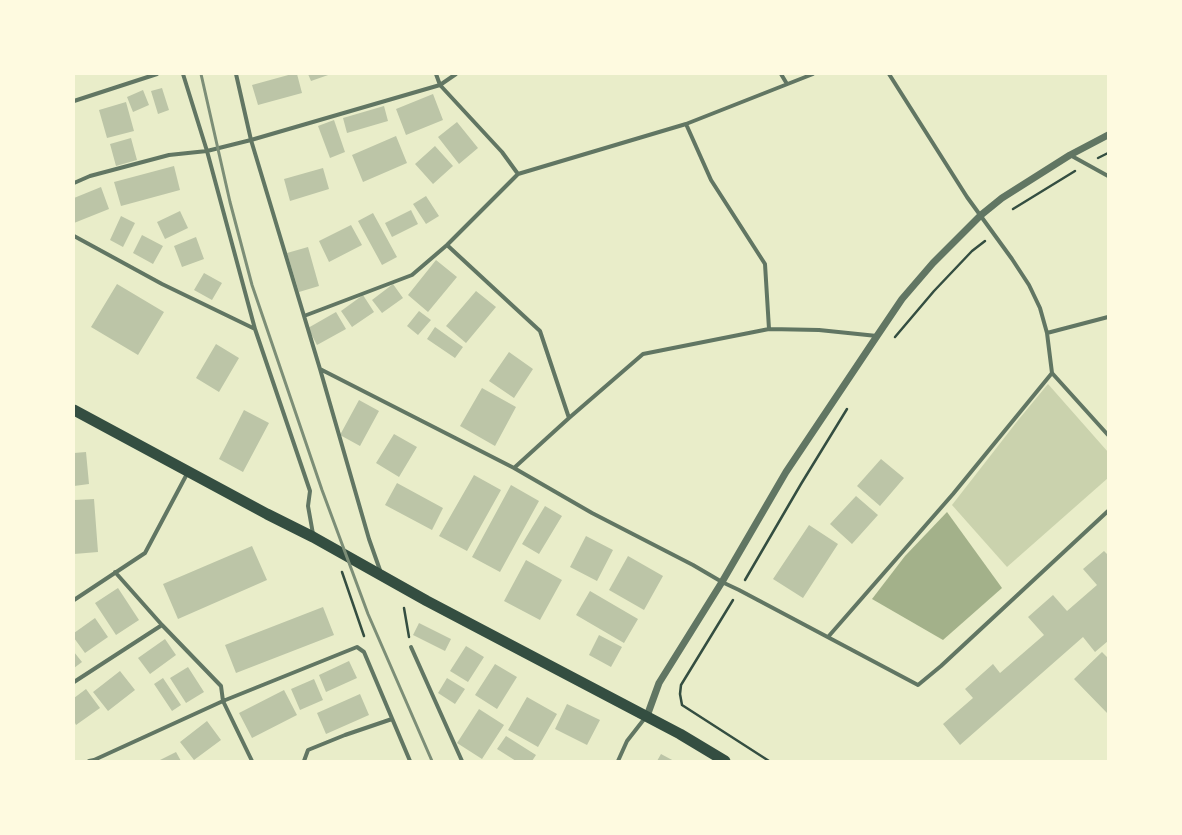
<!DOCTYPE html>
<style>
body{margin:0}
#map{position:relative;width:1182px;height:835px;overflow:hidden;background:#e9edc9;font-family:"Nunito Sans",sans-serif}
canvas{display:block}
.frame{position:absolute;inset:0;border:75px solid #fefae0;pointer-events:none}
</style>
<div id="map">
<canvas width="1182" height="835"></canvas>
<div class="frame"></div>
</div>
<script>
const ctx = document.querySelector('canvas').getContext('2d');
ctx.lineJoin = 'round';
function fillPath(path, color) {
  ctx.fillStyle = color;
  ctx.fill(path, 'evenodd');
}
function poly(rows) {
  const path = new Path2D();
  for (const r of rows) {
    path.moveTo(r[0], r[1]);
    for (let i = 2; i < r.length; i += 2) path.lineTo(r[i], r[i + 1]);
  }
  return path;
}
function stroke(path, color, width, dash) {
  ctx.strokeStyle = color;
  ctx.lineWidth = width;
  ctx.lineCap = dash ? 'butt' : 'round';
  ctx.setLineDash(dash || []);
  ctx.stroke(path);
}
const green = poly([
 [1048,384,1108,452,1108,478,1007,567,952,505,1019,419]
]);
const water = poly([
 [947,512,1002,588,943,640,872,599,905,556]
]);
const building = poly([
 [292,74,297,74,302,93,258,105,252,85],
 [308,74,331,74,311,81],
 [162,88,169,110,158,114,151,91],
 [143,90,149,105,133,112,127,97],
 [433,94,443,120,406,135,396,109],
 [126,102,134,131,107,138,99,110],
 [384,106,388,121,347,133,343,118],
 [334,120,345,152,330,158,318,126],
 [457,122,478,148,459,164,438,137],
 [396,136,407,163,363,182,352,155],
 [131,138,137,160,116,166,110,144],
 [435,146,453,166,433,184,415,164],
 [174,166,180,190,121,206,114,182],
 [323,168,329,189,290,201,284,179],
 [101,187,109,209,74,223,74,198],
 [426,196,439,216,426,224,413,204],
 [411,210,418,224,392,237,385,223],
 [180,211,188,228,165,239,157,222],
 [373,213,397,257,382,265,358,221],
 [121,216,135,223,123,247,110,240],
 [351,225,362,245,329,262,319,241],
 [142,235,163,246,153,264,133,253],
 [196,237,204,259,182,267,174,246],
 [308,247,319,286,299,292,287,253],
 [436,260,457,277,428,312,408,295],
 [204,273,222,283,212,300,194,290],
 [117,284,164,312,138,355,91,327],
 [393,284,403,298,382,313,372,300],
 [476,291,496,307,466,343,446,326],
 [363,295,374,312,352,327,341,311],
 [419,311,431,320,418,335,407,326],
 [336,312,346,329,317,345,308,328],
 [435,327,463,347,455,358,427,339],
 [216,344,239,358,219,392,196,378],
 [509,352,533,369,514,398,489,381],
 [482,388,516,407,495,446,460,426],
 [359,400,379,411,360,446,340,435],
 [244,410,269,423,243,472,219,459],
 [394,434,417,447,399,477,376,463],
 [86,452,89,484,74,486,74,453],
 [881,459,904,478,880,506,857,486],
 [474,475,501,490,467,551,439,536],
 [397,483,443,508,432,530,385,505],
 [511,485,539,501,500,572,472,557],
 [856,496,878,515,852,544,830,524],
 [94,499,98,552,74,554,74,500],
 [545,506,562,516,539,554,522,544],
 [809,525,838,544,803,598,773,579],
 [586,536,613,550,597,581,570,567],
 [252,546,267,580,178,619,163,584],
 [1104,551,1108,555,1108,641,1095,652,1083,637,960,745,943,724,973,698,965,689,993,664,1000,673,1044,635,1028,617,1053,595,1067,611,1097,585,1083,569],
 [628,556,663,576,644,610,609,590],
 [526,560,562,580,540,620,504,601],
 [118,588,139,620,116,635,95,603],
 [590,591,638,619,624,643,576,615],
 [323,607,334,635,236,673,225,645],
 [95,618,108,637,85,653,74,638,74,633],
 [419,623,451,639,445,651,413,635],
 [599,635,622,647,611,667,589,655],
 [165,639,176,655,150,674,138,658],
 [466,646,484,657,468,682,450,671],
 [74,652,82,662,74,668],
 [1102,652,1108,658,1108,714,1074,679],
 [349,661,357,678,326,692,319,675],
 [495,664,517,677,497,709,475,695],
 [188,667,204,692,186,703,170,678],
 [120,671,135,690,108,711,93,692],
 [163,678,181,705,172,711,154,684],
 [447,678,465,689,455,704,438,693],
 [314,679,323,700,300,710,291,689],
 [86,689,100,708,76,725,74,721,74,698],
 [284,690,297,715,252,738,239,713],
 [360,694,369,715,326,734,317,713],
 [527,697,557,714,538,747,508,730],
 [567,704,600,720,587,745,555,729],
 [479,709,504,725,482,759,457,743],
 [207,721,221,740,194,760,180,742],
 [506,736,536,755,532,761,516,761,497,749],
 [176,752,181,761,158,761],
 [661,754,674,761,657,761]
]);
const path = poly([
 [1098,158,1108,153],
 [1013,209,1075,171],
 [895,337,934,291,972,251,985,241],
 [342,572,364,636],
 [745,580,801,484,847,409],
 [733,600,681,685,680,694,682,705,769,761],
 [404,608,409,637]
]);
const minor = poly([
 [183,74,207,151,255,329,310,491,308,506,313,534],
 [236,74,251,140,320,369,369,539,381,573],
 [436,74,440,85,502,152,518,174],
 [781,74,787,84],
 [889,74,967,197,1012,259,1029,285,1040,308,1047,333,1052,373,1108,435],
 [74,101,157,74],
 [686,124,711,180,765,264,769,329],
 [1070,155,1108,176],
 [74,183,90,176,169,155,207,151,251,140,440,85,456,74],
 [74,236,162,284,255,329],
 [447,245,540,331,569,418],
 [304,316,412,275,447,245,518,174,686,124,813,74],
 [1047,333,1108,317],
 [320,369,514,468,592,513,693,565,722,582,739,590,918,685,941,666,1108,511],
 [514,468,569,418,643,354,769,329,819,330,877,336],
 [115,572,162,625,221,686,223,701,252,761],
 [74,600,145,553,188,472],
 [828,637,953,494,1052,373],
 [411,647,462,761],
 [74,682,162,625],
 [89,761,94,760,223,701,357,647,364,652,410,761],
 [304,761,308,750,345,735,392,719],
 [618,761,627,741,645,718]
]);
const tertiary = poly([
 [647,716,659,683,722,582,786,472,877,336,902,299,933,263,981,215,1002,198,1070,155,1108,135]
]);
const trunk = poly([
 [74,410,267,514,313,537,427,601,680,734,725,761]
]);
const rail = poly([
 [201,74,230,202,252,285,322,490,368,614,432,761]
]);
fillPath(green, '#cad2ad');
fillPath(water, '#a3b18a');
fillPath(building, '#bcc5a7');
stroke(path, '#344e41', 2.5);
stroke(minor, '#617663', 4);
stroke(tertiary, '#617663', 7);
stroke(trunk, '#344e41', 11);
stroke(rail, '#7c8e77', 3);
</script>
